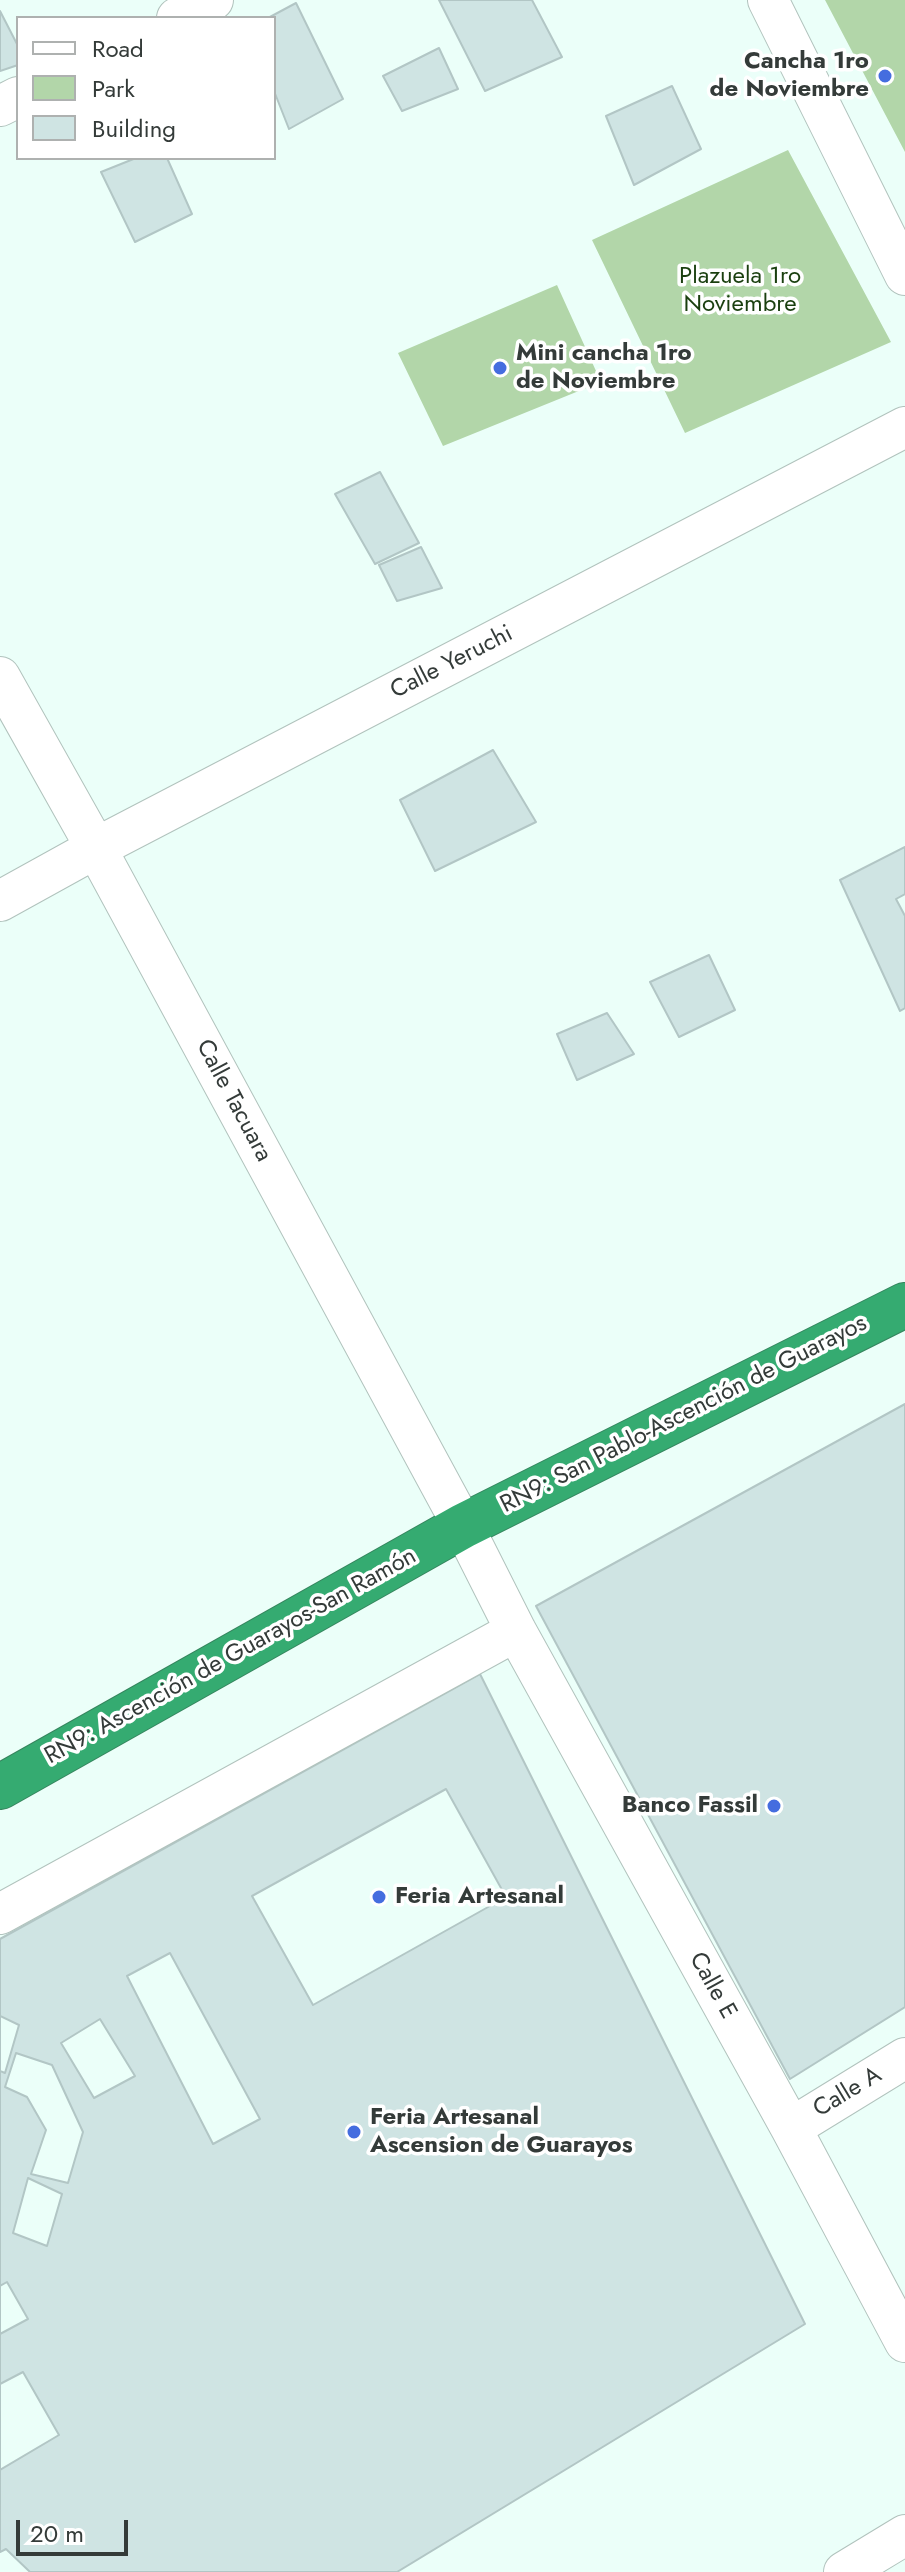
<!DOCTYPE html>
<meta charset="utf-8">
<style>
body{margin:0}
#map{position:relative;width:905px;height:2572px;overflow:hidden;background:#ebfff9;font-family:Jost,sans-serif}
canvas{display:block}
.legend{position:absolute;left:16px;top:16px;width:260px;height:144px;box-sizing:border-box;background:#fff;border:2px solid #aeb1b0;margin:0;padding:10px 14px;list-style:none;font-size:24px;color:#343b39}
.legend li{display:flex;align-items:center;gap:16px;height:40px}
.legend b{width:40px;border:2px solid #aeb1b0}
.scale{position:absolute;left:16px;top:2520px;width:112px;height:36px;box-sizing:border-box;border:4px solid #343b39;border-top:0;padding-left:10px;font-size:24px;line-height:28px;white-space:nowrap;color:#343b39;-webkit-text-stroke:6px #fff;paint-order:stroke}
</style>
<div id="map">
<canvas width="905" height="2572"></canvas>
<ul class="legend">
<li><b style="height:10px;background:#fff"></b>Road</li>
<li><b style="height:22px;background:#b2d6a9"></b>Park</li>
<li><b style="height:22px;background:#cfe4e3"></b>Building</li>
</ul>
<div class="scale">20 m</div>
</div>
<script>
const ctx = document.querySelector('canvas').getContext('2d');
ctx.lineJoin = 'round';
function fillPath(path, color) {
  ctx.fillStyle = color;
  ctx.fill(path, 'evenodd');
}
function poly(rows) {
  const path = new Path2D();
  for (const r of rows) {
    path.moveTo(r[0], r[1]);
    for (let i = 2; i < r.length; i += 2) path.lineTo(r[i], r[i + 1]);
  }
  return path;
}
function stroke(path, color, width, dash) {
  ctx.strokeStyle = color;
  ctx.lineWidth = width;
  ctx.lineCap = dash ? 'butt' : 'round';
  ctx.setLineDash(dash || []);
  ctx.stroke(path);
}
function label(font, color, halo, rows, align = 'center') {
  ctx.font = font + ' Jost,sans-serif';
  ctx.lineWidth = 7;
  ctx.setLineDash([]);
  ctx.textBaseline = 'middle';
  ctx.strokeStyle = halo;
  ctx.fillStyle = color;
  for (const [text, x, y, turn = 0] of rows) {
    ctx.save();
    ctx.translate(x, y);
    ctx.rotate((+turn || 0) * Math.PI / 180);
    ctx.textAlign = isNaN(turn) ? turn : align;
    if (halo) ctx.strokeText(text, 0, 0);
    ctx.fillText(text, 0, 0);
    ctx.restore();
  }
}
const green = poly([
 [825,0,905,0,905,152],
 [788,150,891,342,685,433,592,240],
 [557,285,601,382,443,446,398,353]
]);
const building = poly([
 [439,0,532,0,562,57,485,91,439,0],
 [296,3,343,99,289,129,274,91,274,18,268,18,296,3],
 [0,11,18,46,18,65,0,71,0,11],
 [439,48,458,89,402,111,383,76,439,48],
 [672,86,701,149,634,185,606,116,672,86],
 [136,158,167,158,192,214,135,242,101,172,136,158],
 [380,472,419,543,375,564,335,494,380,472],
 [421,547,442,588,397,601,379,565,421,547],
 [493,750,536,822,435,871,400,800,493,750],
 [905,847,905,894,896,899,905,916,905,1008,900,1011,840,880,905,847],
 [709,955,735,1010,679,1037,650,982,709,955],
 [607,1013,634,1054,577,1080,557,1034,607,1013],
 [905,1404,905,2007,790,2079,536,1606,905,1404],
 [480,1674,805,2324,397,2572,30,2572,6,2549,0,2552,0,1939,480,1674],
 [446,1789,506,1897,313,2005,252,1896,446,1789],
 [170,1953,260,2119,213,2144,127,1976,170,1953],
 [0,2016,19,2025,5,2073,0,2071,0,2016],
 [100,2019,135,2076,94,2098,61,2043,100,2019],
 [16,2053,52,2065,83,2132,68,2183,31,2174,46,2130,27,2097,5,2087,16,2053],
 [28,2178,62,2194,47,2246,13,2233,28,2178],
 [7,2282,28,2319,0,2334,0,2286,7,2282],
 [23,2372,59,2435,0,2470,0,2384,23,2372]
]);
const street = poly([
 [768,0,905,275],
 [177,18,213,0],
 [0,106,18,97],
 [0,677,96,848,463,1526,516,1631,791,2128,905,2342],
 [0,901,96,848,905,427],
 [0,1914,516,1631],
 [791,2128,905,2058],
 [844,2572,905,2535]
]);
const highway = poly([
 [0,1787,463,1526,905,1305]
]);
const markers = [
 [885,76,8,"#456ddf"],
 [500,368,8,"#456ddf"],
 [774,1806,8,"#456ddf"],
 [379,1897,8,"#456ddf"],
 [354,2132,8,"#456ddf"]
];
const poiNames = [
 ["Cancha 1ro",869,62,"right"],
 ["de Noviembre",869,90,"right"],
 ["Mini cancha 1ro",516,354],
 ["de Noviembre",516,382],
 ["Banco Fassil",758,1806,"right"],
 ["Feria Artesanal",395,1897],
 ["Feria Artesanal",370,2118],
 ["Ascension de Guarayos",370,2146]
];
const parkNames = [
 ["Plazuela 1ro",740,277],
 ["Noviembre",740,305]
];
const streetNames = [
 ["Calle Yeruchi",452,663,-27],
 ["Calle Tacuara",233,1101,62],
 ["RN9: San Pablo-Ascención de Guarayos",684,1415,-27],
 ["RN9: Ascención de Guarayos-San Ramón",231,1657,-29],
 ["Calle E",712,1986,61],
 ["Calle A",848,2093,-31]
];
fillPath(green, '#b2d6a9');
fillPath(building, '#cfe4e3');
stroke(building, '#b2c6c5', 2);
stroke(street, '#b1c3bd', 42);
stroke(highway, '#35845d', 46);
stroke(street, '#fff', 40);
stroke(highway, '#35ab71', 44);
for (const [x, y, r, color] of markers) {
  const dot = new Path2D();
  dot.arc(x, y, r, 0, 2 * Math.PI);
  ctx.fillStyle = color;
  ctx.fill(dot);
  stroke(dot, '#fff', 3);
}
label('bold 24px', '#343b39', '#fff', poiNames, 'left');
label('24px', '#1a3f0f', '#fff', parkNames);
label('24px', '#343b39', '#fff', streetNames);
</script>
